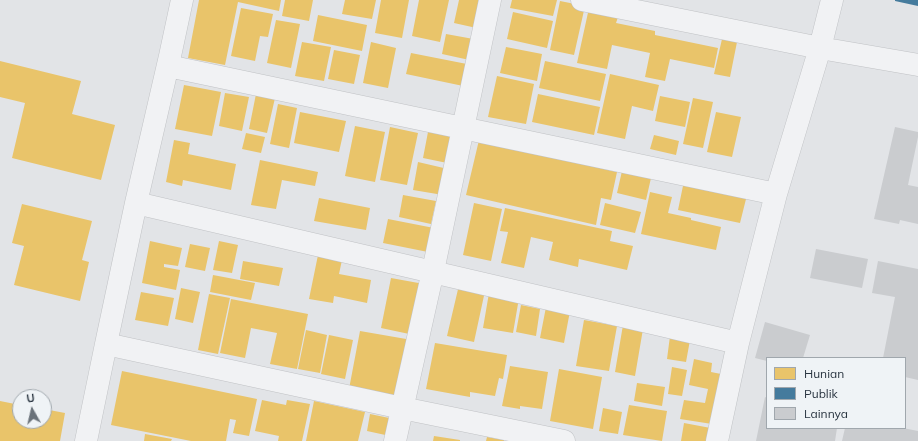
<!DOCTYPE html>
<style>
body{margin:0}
#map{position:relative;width:918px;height:441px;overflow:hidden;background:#e2e4e7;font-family:Mulish,sans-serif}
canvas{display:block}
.legend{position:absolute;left:766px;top:357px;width:140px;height:72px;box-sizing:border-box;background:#eff3f6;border:1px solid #a0a7ad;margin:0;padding:5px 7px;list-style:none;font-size:12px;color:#293440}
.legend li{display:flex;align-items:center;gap:8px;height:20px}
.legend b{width:20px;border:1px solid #a0a7ad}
.north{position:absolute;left:12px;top:389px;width:40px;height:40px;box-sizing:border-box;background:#eff3f6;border:1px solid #a0a7ad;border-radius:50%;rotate:352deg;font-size:11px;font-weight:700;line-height:16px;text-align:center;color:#293440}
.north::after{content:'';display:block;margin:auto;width:14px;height:18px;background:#6a727a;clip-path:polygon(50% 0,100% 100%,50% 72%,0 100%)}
</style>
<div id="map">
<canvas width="918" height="441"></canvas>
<ul class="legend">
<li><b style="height:11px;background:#e9c46a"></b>Hunian</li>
<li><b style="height:11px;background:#457b9d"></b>Publik</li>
<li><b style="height:11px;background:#cacccf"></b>Lainnya</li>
</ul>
<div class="north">U</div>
</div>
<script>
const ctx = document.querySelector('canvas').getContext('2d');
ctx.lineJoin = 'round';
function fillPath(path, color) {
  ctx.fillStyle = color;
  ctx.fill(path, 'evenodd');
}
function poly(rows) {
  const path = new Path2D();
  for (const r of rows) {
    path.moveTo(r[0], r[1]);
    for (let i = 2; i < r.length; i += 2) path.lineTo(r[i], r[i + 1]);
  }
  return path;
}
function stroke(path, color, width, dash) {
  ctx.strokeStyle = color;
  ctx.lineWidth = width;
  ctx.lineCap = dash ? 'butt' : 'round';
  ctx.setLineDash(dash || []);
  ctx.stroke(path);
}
const homes = poly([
 [199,0,281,0,279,11,238,2,225,65,188,58],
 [285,0,313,0,309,21,282,16],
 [345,0,376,0,372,19,342,14],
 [381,0,409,0,402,38,375,33],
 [419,0,449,0,440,42,412,36],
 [459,0,486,0,481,29,454,23],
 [512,0,557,0,553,16,510,8],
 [560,1,585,6,574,55,550,50],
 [241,8,273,14,268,37,260,36,255,61,231,56],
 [589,8,619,14,616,23,655,31,655,35,718,48,714,68,670,59,665,81,645,77,650,53,612,45,607,69,577,63],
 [513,12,553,21,547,48,507,39],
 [318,15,367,25,362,51,313,41],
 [276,20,300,24,291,68,267,63],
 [446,34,479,40,474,61,442,54],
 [722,39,737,42,730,77,714,74],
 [302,42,331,47,324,81,295,76],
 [371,42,396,48,388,88,363,83],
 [506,47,542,54,537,81,500,73],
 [334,50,360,55,354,84,328,79],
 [411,53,472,65,468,87,406,74],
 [0,61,81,81,72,114,115,125,101,180,12,158,25,103,0,97],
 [545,61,606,74,600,101,539,88],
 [610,74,659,85,653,111,632,106,625,139,597,133],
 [497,76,534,84,526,124,488,117],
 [184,85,221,92,212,136,175,129],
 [225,93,249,97,242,131,219,126],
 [256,94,275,98,267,133,249,129],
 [538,94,600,107,594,135,532,122],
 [660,96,690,102,685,127,655,121],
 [693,98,713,102,703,148,683,144],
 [278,104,297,108,289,148,270,144],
 [300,112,346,121,339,152,294,143],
 [716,112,741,117,732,157,707,152],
 [355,126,385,132,375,182,345,176],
 [390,127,418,133,407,185,380,180],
 [428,132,458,137,452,164,423,158],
 [246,133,265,137,261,153,242,149],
 [654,135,679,141,676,155,650,149],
 [174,140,190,143,188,154,236,164,231,190,183,180,182,186,166,182],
 [479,140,617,172,611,200,601,198,596,225,466,195],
 [260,160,318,172,315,186,282,180,276,209,251,205],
 [418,162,448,169,443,195,413,190],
 [622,171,651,178,646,200,617,193],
 [684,181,747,195,740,223,678,210],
 [650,192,672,197,668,213,691,218,691,220,721,227,716,250,641,234],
 [403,195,436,201,431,224,399,217],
 [319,198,370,208,366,230,314,221],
 [474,203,502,209,491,261,463,255],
 [605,203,641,212,635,233,600,225],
 [22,204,92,221,82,260,89,262,80,301,14,285,24,246,12,243],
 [505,208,612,231,610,241,633,246,627,270,579,259,578,267,549,260,553,242,531,237,524,268,501,263,508,232,500,231],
 [388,219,434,228,428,252,383,243],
 [150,241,182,248,178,266,164,264,164,267,180,270,176,290,142,283],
 [219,241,238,245,232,273,213,270],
 [190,244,210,248,205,271,185,267],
 [318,255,342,260,339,274,371,280,367,303,334,296,333,303,309,299],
 [243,261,283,268,279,286,240,279],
 [213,275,255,283,251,300,210,292],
 [391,278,424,284,414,335,381,328],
 [459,285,485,291,474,342,447,336],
 [181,288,200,292,193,323,175,319],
 [141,292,174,298,168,326,135,320],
 [489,293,519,298,513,333,483,328],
 [209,294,230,298,218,354,198,350],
 [231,299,308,314,297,369,270,364,277,333,251,328,245,358,220,353],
 [521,305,540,309,536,336,516,332],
 [546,307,570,311,564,343,540,338],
 [584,320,617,326,609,371,576,366],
 [623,325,643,329,635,376,615,372],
 [306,330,327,335,320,373,298,369],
 [360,331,412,340,402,399,349,389],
 [329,335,353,340,345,379,321,374],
 [670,336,690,340,686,362,667,359],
 [435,343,507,355,503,379,499,378,495,396,470,392,470,397,426,389],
 [694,359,712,363,711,372,726,375,712,424,680,419,684,400,705,403,708,389,689,385],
 [510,366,548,372,542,409,520,406,520,409,502,406],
 [672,367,687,370,682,396,668,394],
 [559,369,602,377,593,429,550,421],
 [122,371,257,399,249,436,233,433,236,420,230,419,226,441,191,441,111,425],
 [637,383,665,387,662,406,634,401],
 [262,400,286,405,287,400,310,404,302,441,278,441,279,436,255,431],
 [0,401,20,405,20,421,44,421,44,409,65,413,60,441,0,441],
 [314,401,365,412,358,441,306,441],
 [629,405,667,411,662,441,623,435],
 [603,408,622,412,618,434,599,431],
 [370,414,394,419,390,436,367,431],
 [684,423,716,429,713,441,681,441],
 [145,434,172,439,171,441,144,441],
 [434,436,460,440,460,441,433,441],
 [487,437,504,440,504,441,486,441]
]);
const public = poly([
 [895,0,918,0,918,6,895,1]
]);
const building = poly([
 [895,127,918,132,918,137,908,185,918,187,918,224,900,220,899,224,874,219],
 [816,249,868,259,862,288,810,278],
 [878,261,918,269,918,380,905,377,905,358,883,358,895,297,872,293],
 [765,322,810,335,803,358,767,358,767,361,755,358],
 [765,397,767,398,767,428,837,428,835,441,756,441],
 [845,428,903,428,918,431,918,441,842,441]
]);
const street = poly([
 [582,0,820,48,918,65],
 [168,66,776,194],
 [136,203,738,343],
 [106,344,136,203,170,56,182,0],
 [86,441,106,344,402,408,564,441],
 [395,441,433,271,490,0],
 [717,441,738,343,776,194,820,48,832,0]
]);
fillPath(homes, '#e9c46a');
fillPath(public, '#457b9d');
fillPath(building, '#cacccf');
stroke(street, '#c0c2c5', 23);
stroke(street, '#f1f2f4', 22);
</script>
